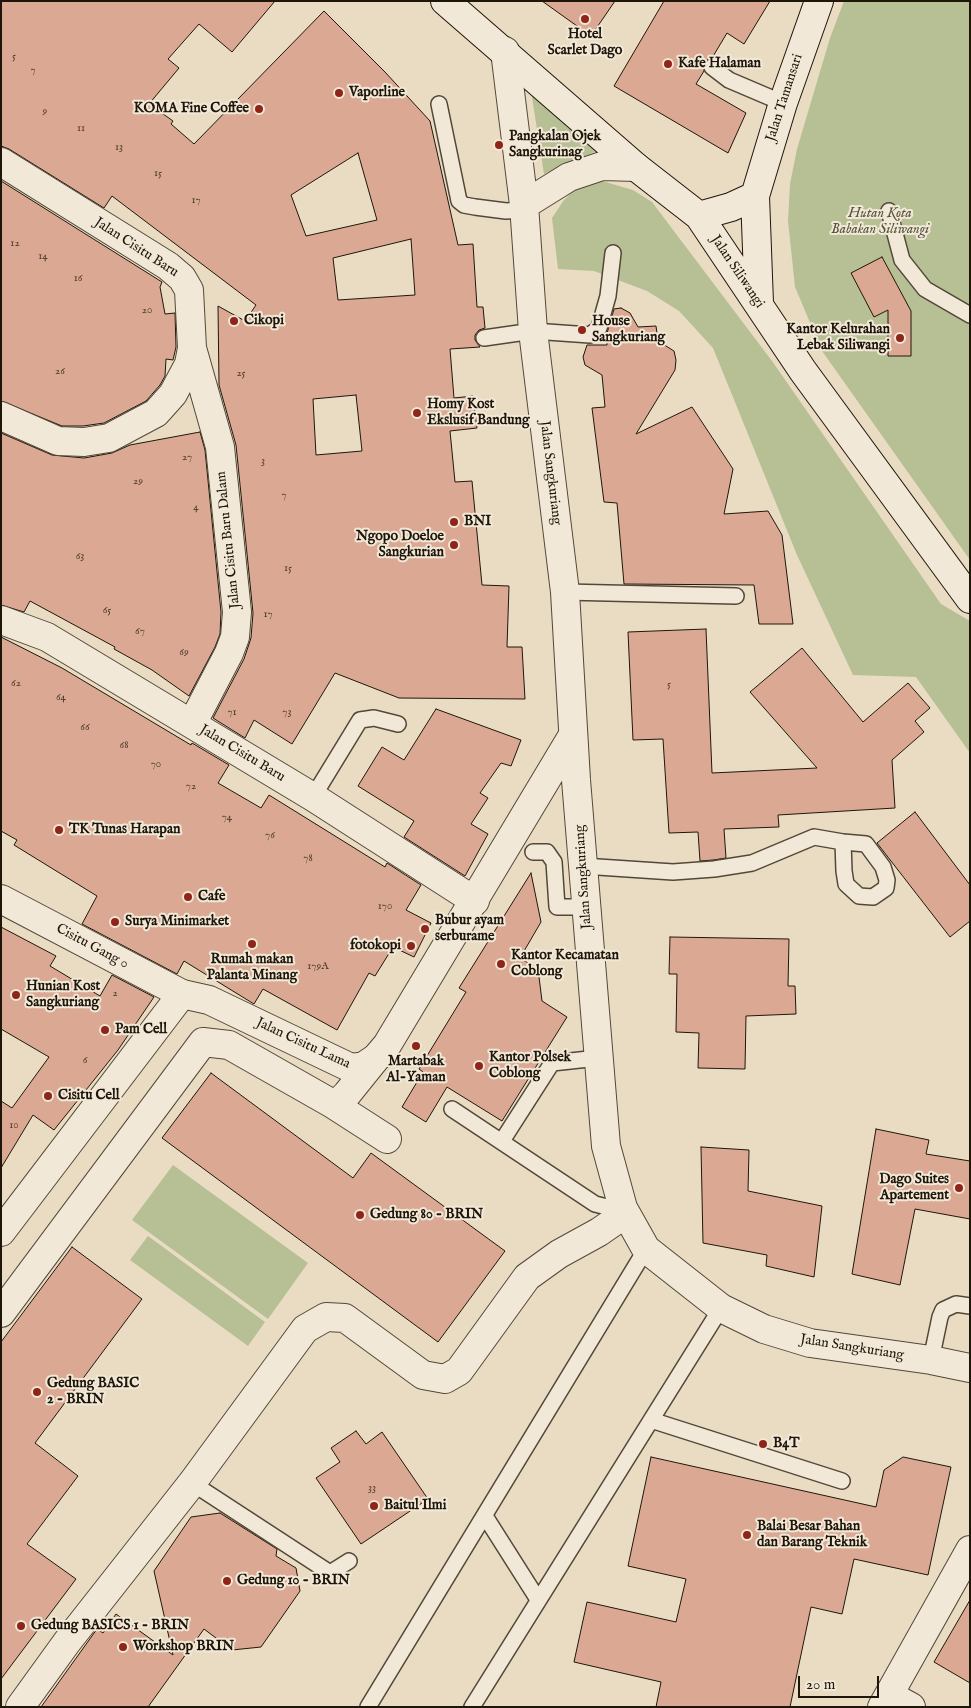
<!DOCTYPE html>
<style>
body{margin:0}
#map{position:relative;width:971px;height:1708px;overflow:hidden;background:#eadcc3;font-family:"IM FELL English",serif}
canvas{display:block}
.frame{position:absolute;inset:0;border:2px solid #1f160a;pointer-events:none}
.scale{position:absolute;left:798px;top:1676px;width:81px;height:22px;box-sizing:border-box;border:2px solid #1f160a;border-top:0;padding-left:6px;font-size:15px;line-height:18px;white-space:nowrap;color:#1f160a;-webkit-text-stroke:4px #f1e8d8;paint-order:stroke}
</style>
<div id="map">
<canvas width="971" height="1708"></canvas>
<div class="frame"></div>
<div class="scale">20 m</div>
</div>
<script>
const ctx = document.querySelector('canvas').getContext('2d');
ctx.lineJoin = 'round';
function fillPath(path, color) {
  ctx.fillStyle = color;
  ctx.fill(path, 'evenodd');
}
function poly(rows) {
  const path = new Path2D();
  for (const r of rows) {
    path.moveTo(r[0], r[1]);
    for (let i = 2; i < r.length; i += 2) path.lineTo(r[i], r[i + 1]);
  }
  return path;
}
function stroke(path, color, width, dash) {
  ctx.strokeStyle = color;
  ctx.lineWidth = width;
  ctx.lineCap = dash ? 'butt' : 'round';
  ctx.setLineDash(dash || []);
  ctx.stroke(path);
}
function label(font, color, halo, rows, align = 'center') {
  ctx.font = font + ' "IM FELL English",serif';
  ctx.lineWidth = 4;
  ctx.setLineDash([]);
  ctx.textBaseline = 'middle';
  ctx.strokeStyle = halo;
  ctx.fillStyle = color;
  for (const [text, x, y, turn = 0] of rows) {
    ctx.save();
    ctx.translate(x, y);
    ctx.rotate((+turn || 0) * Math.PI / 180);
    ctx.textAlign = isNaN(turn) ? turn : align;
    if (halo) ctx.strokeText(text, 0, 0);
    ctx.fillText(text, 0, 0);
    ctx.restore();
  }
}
const green = poly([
 [844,1,970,1,970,560,822,351,795,287,788,221,790,184,797,149,830,38],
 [529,78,608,146,544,174],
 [602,181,633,190,652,202,772,361,941,604,970,621,970,753,916,677,853,675,797,555,713,348,679,311,647,291,594,271,558,269,552,218,564,200,579,185],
 [173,1165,308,1263,268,1319,132,1220],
 [148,1236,265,1322,248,1346,130,1260]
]);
const building = poly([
 [1,1,275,1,232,52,199,24,168,59,179,68,149,104,173,121,171,124,194,144,324,11,385,72,430,121,458,245,473,244,477,307,483,307,485,328,479,330,475,335,475,340,480,347,450,349,454,398,473,396,477,428,450,431,455,482,472,481,482,585,509,586,507,647,522,647,525,699,399,698,335,673,292,744,254,720,245,738,213,718,244,659,251,638,253,613,236,445,219,385,218,306,245,321,256,305,112,196,104,208,9,149,1,146,1,1],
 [358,153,377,220,306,236,291,195,358,153],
 [411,239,415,295,338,300,333,258,411,239],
 [356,395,362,451,316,455,313,399,356,395],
 [542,1,615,1,591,36,542,1],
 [664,1,770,1,744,44,727,33,712,58,704,62,704,71,696,84,746,113,728,153,614,86,664,1],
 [1,181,162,282,160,287,165,314,175,313,176,347,173,360,166,359,165,376,160,385,146,401,104,423,83,426,62,426,1,401,1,181],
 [882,257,911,311,911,356,888,356,888,310,874,317,851,273,882,257],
 [621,308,630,313,638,327,656,326,658,341,674,351,676,360,675,370,636,434,692,407,733,469,724,514,768,511,782,535,793,624,759,624,754,585,624,584,617,503,604,502,592,408,605,407,602,375,585,365,583,357,587,345,607,345,607,333,614,309,621,308],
 [200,432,205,450,221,612,220,634,215,647,189,696,152,670,114,649,115,647,30,601,24,612,1,605,1,433,52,455,84,458,112,453,130,445,200,432],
 [706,629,712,773,817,768,750,692,802,648,863,722,908,683,930,708,915,721,924,732,892,760,895,808,778,815,779,827,724,829,726,858,713,860,700,861,698,832,669,833,663,739,633,740,628,632,706,629],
 [1,637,62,668,191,745,192,743,229,765,218,783,261,808,269,795,385,867,387,863,421,885,406,910,431,923,414,957,393,947,375,976,369,973,337,1030,263,989,254,1004,184,961,177,974,82,924,97,896,14,845,17,840,1,831,1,637],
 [436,709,521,740,511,766,501,763,480,793,488,798,471,824,488,834,465,876,404,837,414,821,358,786,382,747,404,760,436,709],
 [915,812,970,885,970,921,950,937,877,843,915,812],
 [531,873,541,922,520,958,538,969,542,1001,567,1017,502,1121,447,1087,426,1122,402,1107,423,1072,419,1069,466,992,459,988,531,873],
 [1,927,56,956,50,966,100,996,112,975,154,997,118,1050,54,1130,33,1115,1,1168,1,1101,12,1108,49,1057,1,1029,1,927],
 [670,937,789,939,788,986,795,986,796,1014,746,1016,745,1069,698,1068,699,1033,676,1032,677,974,669,974,670,937],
 [211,1073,353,1178,371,1153,505,1251,438,1342,162,1138,211,1073],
 [876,1129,929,1140,926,1154,970,1161,970,1219,915,1209,900,1285,852,1274,876,1129],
 [701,1147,749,1150,748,1191,822,1206,814,1277,766,1266,767,1255,703,1243,701,1147],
 [72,1247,142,1299,35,1443,78,1476,27,1544,76,1579,1,1679,1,1342,72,1247],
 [356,1431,366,1444,382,1432,428,1499,361,1544,316,1478,340,1462,331,1448,356,1431],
 [651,1457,876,1507,884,1470,903,1457,951,1467,928,1575,854,1559,842,1614,811,1607,790,1707,656,1707,661,1682,574,1662,587,1602,676,1622,686,1579,628,1566,651,1457],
 [220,1513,277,1549,276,1556,296,1568,300,1591,261,1647,232,1650,204,1629,148,1707,41,1707,97,1629,103,1633,116,1614,173,1655,154,1571,191,1517,220,1513],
 [970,1600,970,1683,934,1662,970,1600]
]);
const service = poly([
 [712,67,729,80,783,103],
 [439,104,459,201,464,205,475,207,506,211,524,210],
 [889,211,902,260,925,289,970,315],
 [484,338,533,331,590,335,599,328,608,296,613,253],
 [565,592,736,596],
 [313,797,360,720,374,718,398,724],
 [533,852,547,852,554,862,557,907,586,907],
 [583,866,673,872,714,869,752,863,814,837,843,842,866,844,883,867,887,880,886,888,873,897,859,896,846,884,844,871,843,842],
 [452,1109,595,1204,607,1207,623,1208],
 [502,1141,552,1063,598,1058],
 [931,1360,940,1317,943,1310,956,1304,970,1306],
 [651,1420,842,1481],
 [192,1483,330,1573,349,1561],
 [485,1516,537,1598],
 [368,1707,646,1249],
 [472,1707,721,1308]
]);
const minor = poly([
 [1,162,168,266,182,278,189,290,192,348,189,364,173,394,156,413,109,438,84,442,58,441,1,416],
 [1,620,47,637,313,797,475,901],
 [192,724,229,653,235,637,237,612,220,447,192,348],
 [1,899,182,994],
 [331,1103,387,1139],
 [1,1313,203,1042,229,1045,331,1103,338,1103,347,1094,376,1058],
 [889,1695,911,1707],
 [20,1707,67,1642,192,1483,305,1329,326,1317,345,1318,423,1375,445,1379,459,1371,527,1277,559,1254,599,1232,625,1214],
 [882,1707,970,1550]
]);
const tertiary = poly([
 [505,51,524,205,533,331,565,592,576,780,606,1146,623,1208,646,1249,721,1308,764,1329,810,1343,931,1360,970,1368],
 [524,205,569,177,602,166,636,167],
 [1,1232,182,994,209,1000,351,1068,364,1066,376,1058,387,1045,573,735]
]);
const secondary = poly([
 [445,1,636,167,699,216,803,371,970,599],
 [699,216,731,207,755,196],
 [759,303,755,196,783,103,819,1]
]);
const markers = [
 [585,19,5,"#8f2418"],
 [668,64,5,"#8f2418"],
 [339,93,5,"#8f2418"],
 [259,109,5,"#8f2418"],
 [499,145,5,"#8f2418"],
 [234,321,5,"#8f2418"],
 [582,330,5,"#8f2418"],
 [900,338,5,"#8f2418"],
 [417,413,5,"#8f2418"],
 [454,522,5,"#8f2418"],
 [454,545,5,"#8f2418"],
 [59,830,5,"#8f2418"],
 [188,897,5,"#8f2418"],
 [115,922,5,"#8f2418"],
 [425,929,5,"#8f2418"],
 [252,944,5,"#8f2418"],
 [411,946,5,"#8f2418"],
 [501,964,5,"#8f2418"],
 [16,995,5,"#8f2418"],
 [105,1030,5,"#8f2418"],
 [416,1046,5,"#8f2418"],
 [479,1066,5,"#8f2418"],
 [48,1096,5,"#8f2418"],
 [959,1188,5,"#8f2418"],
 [360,1215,5,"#8f2418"],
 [37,1392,5,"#8f2418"],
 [763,1444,5,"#8f2418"],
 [374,1506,5,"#8f2418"],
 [747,1535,5,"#8f2418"],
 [227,1581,5,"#8f2418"],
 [21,1626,5,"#8f2418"],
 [123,1647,5,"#8f2418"]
];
const numberNames = [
 ["5",14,57],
 ["7",33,71],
 ["9",45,112],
 ["11",81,129],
 ["13",119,148],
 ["15",158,174],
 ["17",196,201],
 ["12",15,244],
 ["14",43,257],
 ["16",78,279],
 ["20",147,311],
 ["26",60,372],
 ["25",241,374],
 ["27",187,458],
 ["3",263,462],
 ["29",138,482],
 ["7",284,496],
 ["4",196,508],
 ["63",80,557],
 ["15",288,569],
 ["65",107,611],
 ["17",268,615],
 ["67",140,632],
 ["69",184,653],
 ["62",16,684],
 ["5",669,685],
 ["64",61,698],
 ["71",232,713],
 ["73",287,713],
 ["66",85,728],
 ["68",124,746],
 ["70",156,765],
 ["72",191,787],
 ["74",227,818],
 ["76",270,836],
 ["78",308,859],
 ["170",385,907],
 ["179A",318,967],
 ["2",115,994],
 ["6",85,1061],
 ["10",14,1126],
 ["33",372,1489]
];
const poiNames = [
 ["Hotel",585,35,"center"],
 ["Scarlet Dago",585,51,"center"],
 ["Kafe Halaman",678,64],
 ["Vaporline",349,93],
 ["KOMA Fine Coffee",249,109,"right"],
 ["Pangkalan Ojek",509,137],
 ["Sangkurinag",509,153],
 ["Cikopi",244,321],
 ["House",592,322],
 ["Sangkuriang",592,338],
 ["Kantor Kelurahan",890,330,"right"],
 ["Lebak Siliwangi",890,346,"right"],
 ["Homy Kost",427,405],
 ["Ekslusif Bandung",427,421],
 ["BNI",464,522],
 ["Ngopo Doeloe",444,537,"right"],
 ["Sangkurian",444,553,"right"],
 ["TK Tunas Harapan",69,830],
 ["Cafe",198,897],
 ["Bubur ayam",435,921],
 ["serburame",435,937],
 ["Surya Minimarket",125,922],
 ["fotokopi",401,946,"right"],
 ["Kantor Kecamatan",511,956],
 ["Coblong",511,972],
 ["Rumah makan",252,960,"center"],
 ["Palanta Minang",252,976,"center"],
 ["Hunian Kost",26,987],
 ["Sangkuriang",26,1003],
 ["Pam Cell",115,1030],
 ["Kantor Polsek",489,1058],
 ["Coblong",489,1074],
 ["Martabak",416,1062,"center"],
 ["Al-Yaman",416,1078,"center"],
 ["Cisitu Cell",58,1096],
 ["Dago Suites",949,1180,"right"],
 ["Apartement",949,1196,"right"],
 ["Gedung 80 - BRIN",370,1215],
 ["Gedung BASIC",47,1384],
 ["2 - BRIN",47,1400],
 ["B4T",773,1444],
 ["Baitul Ilmi",384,1506],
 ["Balai Besar Bahan",757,1527],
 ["dan Barang Teknik",757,1543],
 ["Gedung 10 - BRIN",237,1581],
 ["Gedung BASICS 1 - BRIN",31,1626],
 ["Workshop BRIN",133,1647]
];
const streetNames = [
 ["Jalan Tamansari",785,98,-72],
 ["Jalan Cisitu Baru",136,248,33],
 ["Jalan Siliwangi",737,272,56],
 ["Jalan Sangkuriang",550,473,83],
 ["Jalan Cisitu Baru Dalam",229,540,-96],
 ["Jalan Cisitu Baru",242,754,31],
 ["Jalan Sangkuriang",584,877,-94],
 ["Cisitu Gang 0",92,947,28],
 ["Jalan Cisitu Lama",303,1044,25],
 ["Jalan Sangkuriang",852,1348,9]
];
const parkNames = [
 ["Hutan Kota",880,214],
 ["Babakan Siliwangi",880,230]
];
fillPath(green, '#b6c094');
fillPath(building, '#dba993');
stroke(building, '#1f160a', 1);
stroke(service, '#524838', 18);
stroke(minor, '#524838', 30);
stroke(tertiary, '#524838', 30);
stroke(secondary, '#1f160a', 30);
stroke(service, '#f1e8d8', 15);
stroke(minor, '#f1e8d8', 28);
stroke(tertiary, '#f1e8d8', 28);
stroke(secondary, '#f1e8d8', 28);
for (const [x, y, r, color] of markers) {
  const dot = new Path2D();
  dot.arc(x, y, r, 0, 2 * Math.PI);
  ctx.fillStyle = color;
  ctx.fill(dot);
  stroke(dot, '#f1e8d8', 2);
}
label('11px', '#4e3b2c', null, numberNames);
label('bold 14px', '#1f160a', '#f1e8d8', poiNames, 'left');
label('14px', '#1f160a', '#f1e8d8', streetNames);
label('italic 14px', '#54523a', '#f1e8d8', parkNames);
</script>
